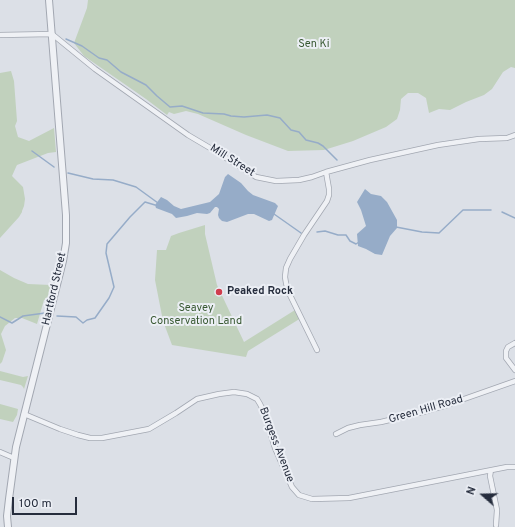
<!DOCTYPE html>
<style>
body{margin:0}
#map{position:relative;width:515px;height:527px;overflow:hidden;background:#dce0e7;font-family:Overpass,sans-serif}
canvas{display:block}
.north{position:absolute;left:463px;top:475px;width:40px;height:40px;-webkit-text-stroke:3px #eceff5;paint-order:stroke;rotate:290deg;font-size:11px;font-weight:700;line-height:16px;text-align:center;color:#262d3d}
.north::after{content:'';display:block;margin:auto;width:14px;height:18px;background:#262d3d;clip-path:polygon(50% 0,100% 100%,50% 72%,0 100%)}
.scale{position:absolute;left:12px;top:497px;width:65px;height:18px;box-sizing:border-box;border:2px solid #262d3d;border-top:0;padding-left:5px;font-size:12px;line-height:14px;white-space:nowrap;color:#262d3d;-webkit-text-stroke:3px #eceff5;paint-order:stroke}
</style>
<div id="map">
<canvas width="515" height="527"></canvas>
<div class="north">N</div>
<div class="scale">100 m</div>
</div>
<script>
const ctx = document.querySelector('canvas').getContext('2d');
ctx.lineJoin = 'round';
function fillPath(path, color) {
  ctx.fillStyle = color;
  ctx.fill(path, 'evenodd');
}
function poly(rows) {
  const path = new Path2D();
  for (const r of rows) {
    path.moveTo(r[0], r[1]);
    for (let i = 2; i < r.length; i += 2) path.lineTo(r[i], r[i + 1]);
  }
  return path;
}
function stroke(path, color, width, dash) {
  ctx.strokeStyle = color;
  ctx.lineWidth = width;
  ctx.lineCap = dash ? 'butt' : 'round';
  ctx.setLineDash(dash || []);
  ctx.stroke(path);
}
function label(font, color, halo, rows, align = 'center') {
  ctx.font = font + ' Overpass,sans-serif';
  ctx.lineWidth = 4;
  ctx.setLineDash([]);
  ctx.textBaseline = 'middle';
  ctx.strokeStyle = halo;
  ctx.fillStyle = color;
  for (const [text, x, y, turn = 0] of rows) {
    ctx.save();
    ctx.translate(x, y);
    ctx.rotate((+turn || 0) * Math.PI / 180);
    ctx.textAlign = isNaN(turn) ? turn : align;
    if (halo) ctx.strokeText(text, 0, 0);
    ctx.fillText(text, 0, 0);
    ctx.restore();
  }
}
const green = poly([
 [88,0,515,0,515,68,511,67,503,72,492,89,484,95,466,102,450,110,439,109,429,113,426,98,418,93,408,93,401,99,400,110,397,119,386,127,353,141,324,150,288,151,246,135,198,114,186,111,174,114,169,112,167,115,146,99,84,56,74,43,87,8],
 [11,71,14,81,17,121,15,126,18,137,29,141,54,128,56,152,48,153,17,165,16,167,12,176,23,187,25,199,24,206,22,211,22,212,19,217,0,238,0,73],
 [205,225,205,234,217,285,244,342,295,310,301,318,248,351,246,357,172,345,163,321,155,280,157,250,166,250,171,236,179,233],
 [0,270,14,278,28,284,51,285,47,300,44,300,37,324,22,318,15,318,5,326,1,334,6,350,2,362,0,364],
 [0,371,23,377,28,376,24,389,23,387,21,385,0,380],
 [0,404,18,409,17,415,13,422,0,419]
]);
const water = poly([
 [228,174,241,183,248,191,253,195,275,203,278,206,272,220,269,221,254,214,248,214,227,222,222,221,219,218,218,215,219,209,217,207,215,207,210,213,207,214,197,213,187,216,176,218,172,214,156,208,155,205,161,197,167,200,174,206,181,209,210,202,219,194,225,177],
 [365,189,371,194,381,196,387,202,397,220,397,228,390,236,382,255,375,254,366,249,358,246,357,234,366,226,361,210,357,202]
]);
const stream = poly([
 [66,39,82,46,99,58,107,60,121,72,146,85,157,96,170,107,182,106,203,113,224,114,231,116,244,117,267,115,280,118,291,130,299,132,306,140,318,143,323,146,337,160],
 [32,151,54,167],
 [68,173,93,179,113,180,136,187,158,203],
 [502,212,515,218],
 [274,214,301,233],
 [396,227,422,232,439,233,463,210,491,210],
 [317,232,325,231,338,235,346,235,350,241,356,244,359,242],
 [57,316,76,317,83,323,87,320,95,318,109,298,114,287,106,253,107,244,130,217,145,202,155,205],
 [0,317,12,323,23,316,45,313]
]);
const minor = poly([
 [0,35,52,34,95,69,188,135,210,148,250,173,256,177,276,181,299,180,312,177,326,172,370,160,438,145,479,139,507,138,515,135],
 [515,343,508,347,506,351,506,358,515,370],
 [317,350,288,291,286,283,285,277,286,268,290,259,304,235,327,201,329,195,329,189,326,172],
 [24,414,60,429,78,435,90,438,102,438,149,429,176,413,197,399,219,394,234,392,247,394,257,399,260,404,264,412,275,448,292,487,299,495,312,499,349,498,507,467,515,467],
 [336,434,348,428,360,425,381,422,423,412,447,405,515,381],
 [0,452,14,458],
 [491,470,490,476,497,510,496,525]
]);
const tertiary = poly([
 [8,527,7,516,9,499,16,447,63,261,66,243,66,215,49,0]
]);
const markers = [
 [219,292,4,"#d03d4d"]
];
const parkNames = [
 ["Sen Ki",314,45],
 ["Seavey",196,309],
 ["Conservation Land",196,322]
];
const streetNames = [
 ["Mill Street",232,161,32],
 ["Hartford Street",55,289,-77],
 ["Green Hill Road",426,410,-16],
 ["Burgess Avenue",276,445,69]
];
const poiNames = [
 ["Peaked Rock",227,292]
];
fillPath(green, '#c1d1bd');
fillPath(water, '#96acc8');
stroke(stream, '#96acc8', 1.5);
stroke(minor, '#a2a7b1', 6);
stroke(tertiary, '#a2a7b1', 8);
stroke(minor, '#eff1f5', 4.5);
stroke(tertiary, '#eff1f5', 6);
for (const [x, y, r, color] of markers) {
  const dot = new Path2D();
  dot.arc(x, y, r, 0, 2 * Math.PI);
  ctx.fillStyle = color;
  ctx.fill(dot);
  stroke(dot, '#eceff5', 1.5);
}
label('11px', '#395933', '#eceff5', parkNames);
label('11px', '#262d3d', '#eceff5', streetNames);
label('bold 11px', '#262d3d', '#eceff5', poiNames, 'left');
</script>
